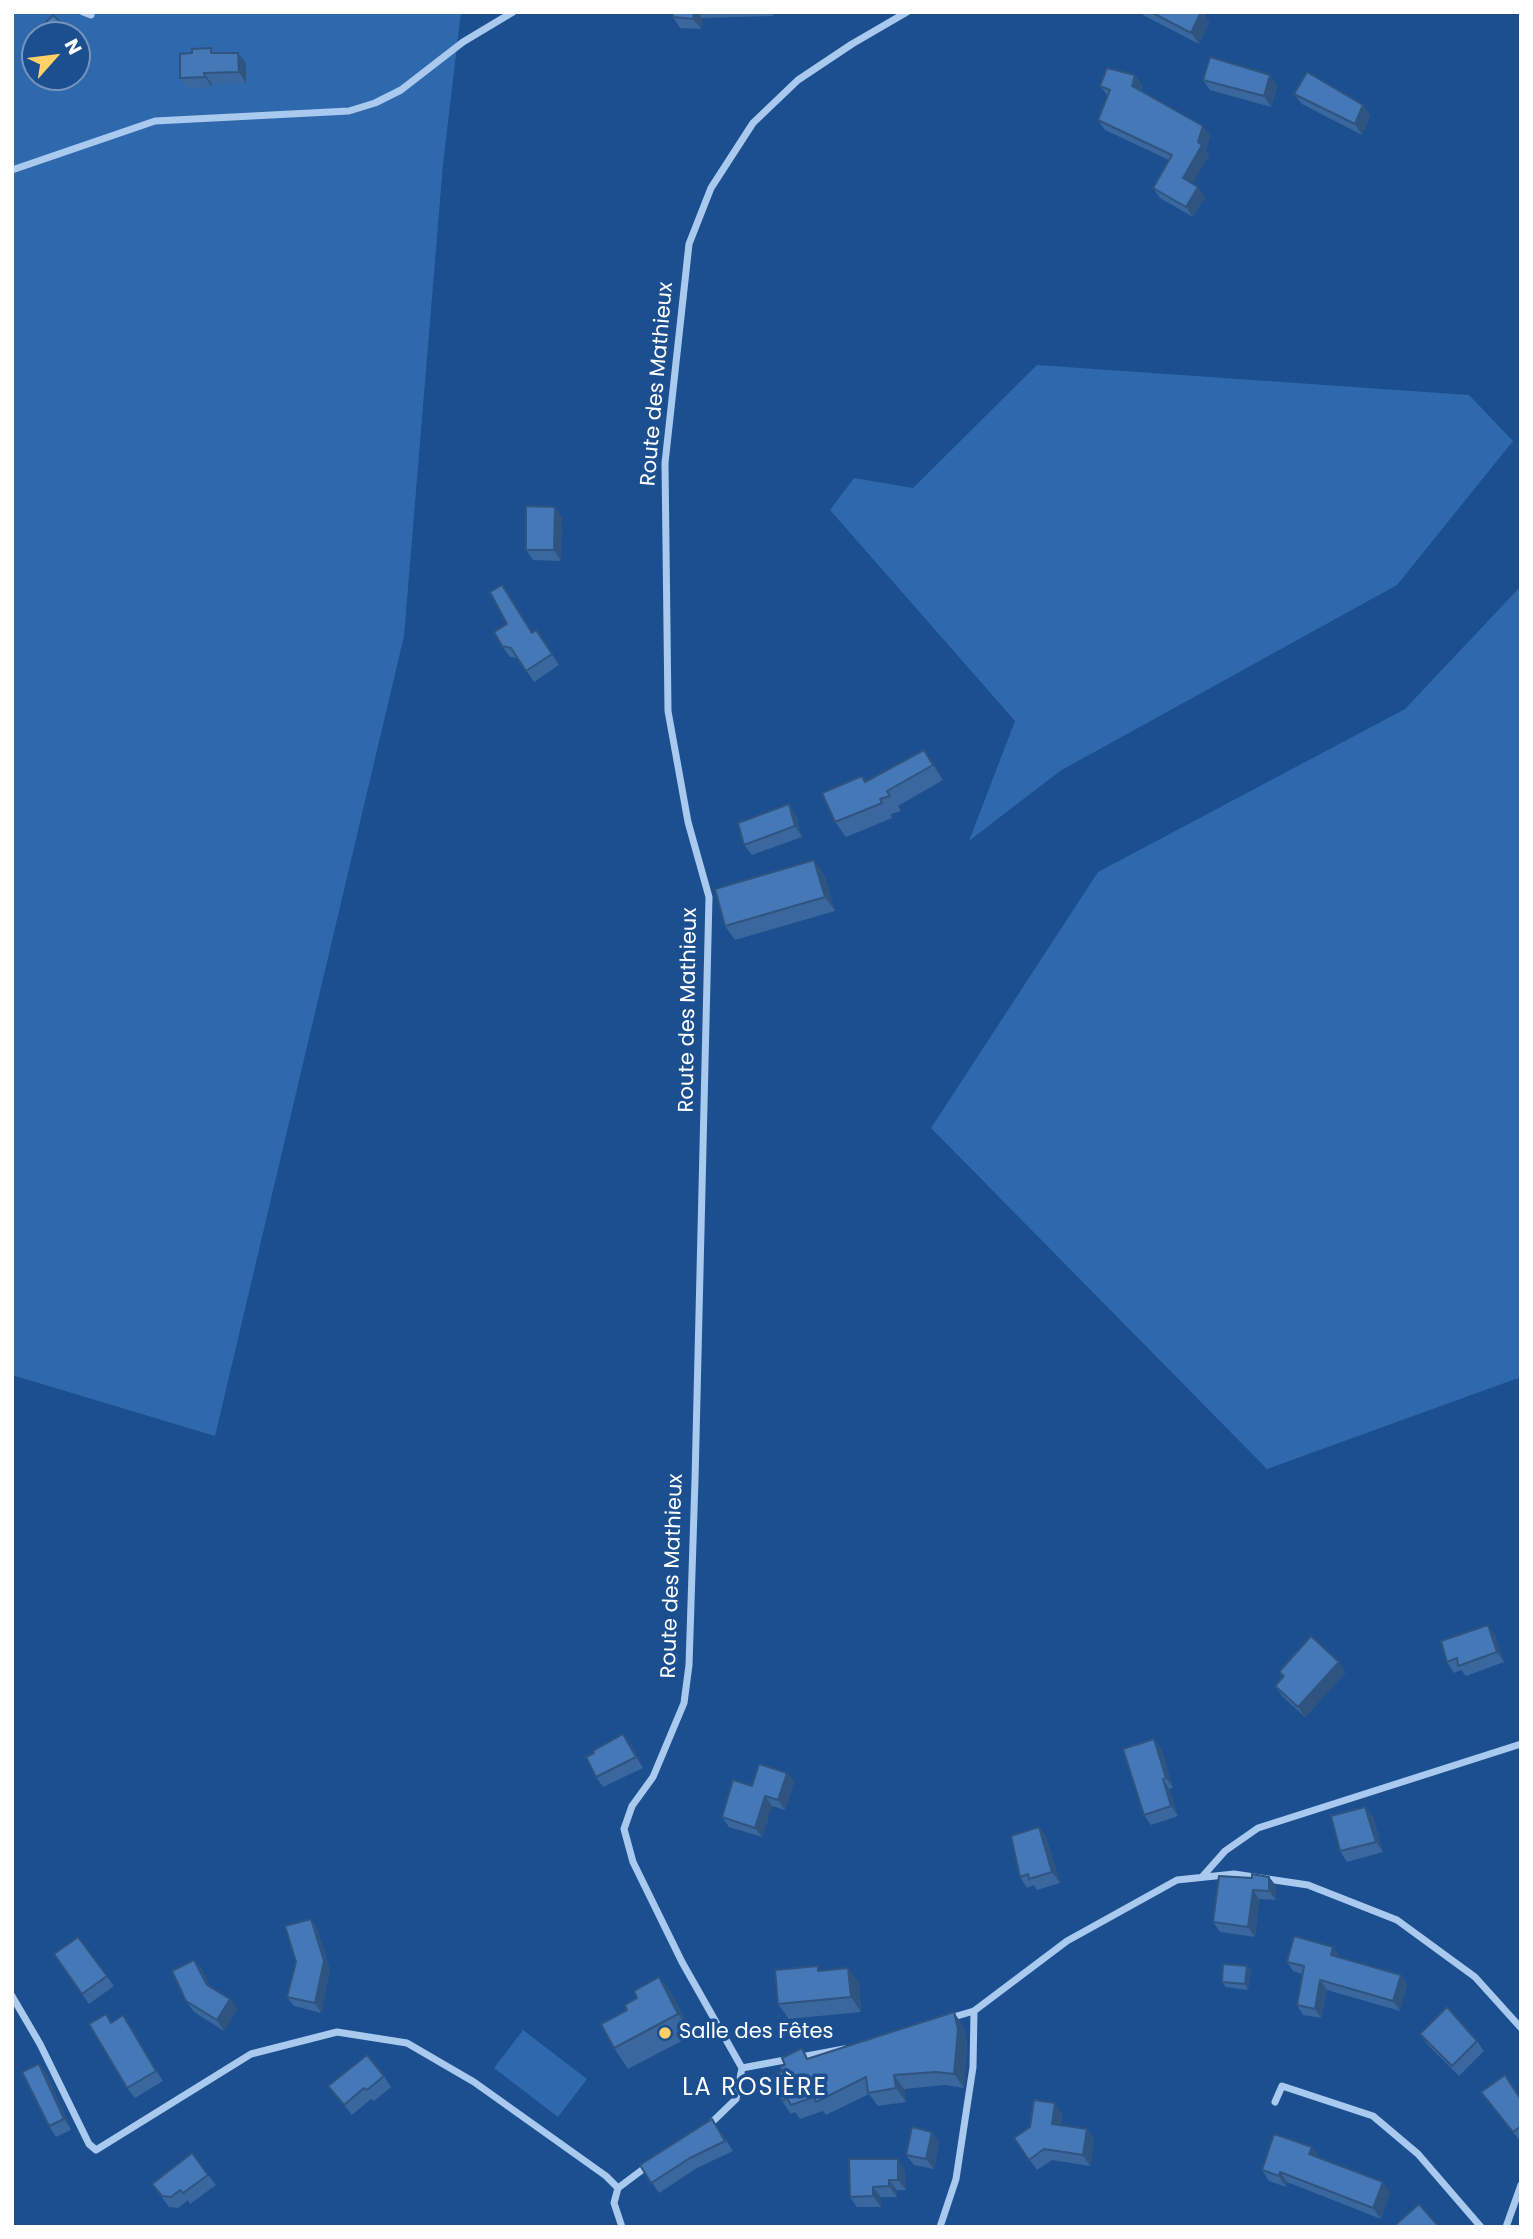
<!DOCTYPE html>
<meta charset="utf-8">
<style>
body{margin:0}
#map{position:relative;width:1533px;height:2239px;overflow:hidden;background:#1b4f8f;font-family:Poppins,sans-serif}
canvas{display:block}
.frame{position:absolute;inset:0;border:14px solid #fff;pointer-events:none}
.north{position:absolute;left:21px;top:21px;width:70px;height:70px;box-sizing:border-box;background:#1b4f8f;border:2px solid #7695bc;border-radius:50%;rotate:62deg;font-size:19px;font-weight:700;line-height:28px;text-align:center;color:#fff}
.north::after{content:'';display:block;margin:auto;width:24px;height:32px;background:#ffd166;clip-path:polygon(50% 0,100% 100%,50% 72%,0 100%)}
</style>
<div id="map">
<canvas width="1533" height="2239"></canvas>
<div class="frame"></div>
<div class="north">N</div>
</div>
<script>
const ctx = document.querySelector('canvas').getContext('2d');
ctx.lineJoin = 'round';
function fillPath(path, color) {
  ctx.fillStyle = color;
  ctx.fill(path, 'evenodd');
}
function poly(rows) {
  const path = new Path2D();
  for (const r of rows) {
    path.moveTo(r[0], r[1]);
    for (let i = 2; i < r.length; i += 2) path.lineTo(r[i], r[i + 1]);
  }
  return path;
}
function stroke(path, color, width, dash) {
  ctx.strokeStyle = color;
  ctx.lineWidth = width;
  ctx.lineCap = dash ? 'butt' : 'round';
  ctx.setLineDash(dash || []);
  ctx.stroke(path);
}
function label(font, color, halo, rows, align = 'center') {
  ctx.font = font + ' Poppins,sans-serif';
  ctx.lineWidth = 7;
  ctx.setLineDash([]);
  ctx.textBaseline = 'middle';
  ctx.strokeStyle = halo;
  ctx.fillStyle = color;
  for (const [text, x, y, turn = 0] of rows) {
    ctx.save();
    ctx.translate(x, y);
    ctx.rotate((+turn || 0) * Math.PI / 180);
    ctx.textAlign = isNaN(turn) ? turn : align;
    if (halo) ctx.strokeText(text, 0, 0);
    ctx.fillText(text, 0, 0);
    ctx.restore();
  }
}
const green = poly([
 [12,12,461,12,443,164,404,636,215,1436,12,1375],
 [35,35,77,35,77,77,35,77],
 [1037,365,1469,395,1513,441,1397,585,1060,771,969,841,1015,721,830,510,854,478,913,488],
 [1521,586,1521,1377,1267,1469,931,1128,1098,872,1405,709],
 [523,2030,587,2079,558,2117,494,2068]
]);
const street = poly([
 [83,12,91,15],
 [12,170,155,121,349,111,375,103,401,90,463,42,513,12],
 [1202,1877,1225,1851,1258,1828,1521,1744],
 [12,1996,40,2044,89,2144,96,2150,251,2054,337,2032,407,2043,474,2082,606,2176,618,2188],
 [950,2018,974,2011,1067,1941,1177,1880,1234,1874,1308,1885,1397,1920,1475,1977,1521,2028],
 [742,2068,682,1962,633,1862,624,1829,632,1806,653,1777,684,1703,689,1665,695,1480,709,897,688,822,668,711,665,463,689,244,711,188,753,123,798,80,852,44,907,12],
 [742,2068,844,2049],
 [1275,2102,1282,2086,1373,2116,1418,2154,1481,2227],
 [707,2127,736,2099,742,2068],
 [618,2188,650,2164],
 [618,2188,614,2203,622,2227],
 [940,2227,956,2179,973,2067,974,2011],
 [1506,2227,1521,2185]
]);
const wall = poly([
 [673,12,773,12,773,16,702,18,701,29,680,28,673,17],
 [1142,12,1202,12,1209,22,1199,44,1143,15],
 [214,53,246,63,246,83,212,84,212,87,187,88,180,78],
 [1135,75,1142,85,1141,91,1203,126,1210,136,1206,150,1209,155,1192,183,1198,187,1205,197,1193,217,1160,198,1153,188,1169,160,1105,130,1098,120,1108,96,1100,86],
 [1270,75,1277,86,1271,107,1210,90,1203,80],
 [1294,94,1363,105,1370,116,1362,135,1302,104],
 [562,517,561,561,533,560,526,550],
 [502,585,532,632,536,630,559,665,534,682,518,658,510,657,502,646,507,624],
 [924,750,943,780,898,806,901,811,891,814,892,818,846,837,835,822,862,776,866,781],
 [789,804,796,815,802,837,752,855,744,845],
 [824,874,835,911,735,940,725,926],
 [1495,1635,1504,1662,1466,1676,1461,1670,1454,1673,1447,1662],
 [1279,1672,1346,1672,1305,1717,1282,1696,1275,1686,1283,1677],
 [623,1734,631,1745,643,1768,603,1787,596,1777,594,1753],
 [1161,1748,1173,1788,1169,1789,1178,1816,1151,1825,1144,1815],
 [787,1773,794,1782,785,1810,772,1806,762,1837,729,1827,722,1817],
 [1365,1807,1373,1817,1383,1852,1347,1862,1340,1851],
 [1039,1827,1046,1837,1060,1883,1037,1890,1034,1885,1027,1888,1020,1877],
 [1269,1877,1276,1886,1276,1900,1259,1899,1255,1937,1220,1932,1213,1922,1252,1878],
 [317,1928,330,1970,321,2013,294,2006,287,1997],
 [78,1937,114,1986,89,2004,54,1954],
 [1340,1956,1340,1958,1401,1975,1407,1984,1400,2011,1327,1990,1321,2018,1303,2015,1297,2005,1302,1974,1293,1971,1287,1962],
 [194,1960,202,1970,210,1987,230,1999,237,2009,224,2031,194,2012,186,2001],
 [1247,1966,1251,1971,1248,1990,1226,1987,1222,1982],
 [822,1971,859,1983,861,2012,789,2019,778,2004],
 [659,1977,674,1998,693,2035,628,2069,614,2048,637,1998],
 [123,2015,163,2081,135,2098,127,2088,112,2022],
 [963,2026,967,2043,964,2088,945,2085,904,2089,906,2102,878,2106,869,2094,826,2115,823,2111,800,2119,795,2112,791,2114,782,2101,782,2071,809,2059],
 [1420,2034,1477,2041,1484,2051,1459,2076,1427,2044],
 [47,2075,71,2130,56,2137,49,2126],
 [384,2076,391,2087,374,2101,371,2099,352,2115,328,2086],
 [1481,2092,1521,2099,1521,2142,1488,2102],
 [1062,2114,1061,2125,1087,2129,1094,2140,1090,2166,1052,2160,1037,2170,1014,2138],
 [712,2119,733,2151,697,2168,659,2193,640,2165],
 [932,2132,939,2142,934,2169,914,2165,906,2155],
 [1312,2147,1319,2158,1390,2192,1381,2219,1287,2182,1286,2187,1269,2181,1262,2170],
 [192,2153,216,2185,190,2204,188,2200,178,2208,169,2207,152,2184],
 [905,2170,906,2190,897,2190,897,2197,881,2197,881,2207,857,2207,850,2197]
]);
const shadedWall = poly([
 [694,12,698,12,702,18,701,29,693,19],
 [1201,12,1209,22,1199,44,1191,33],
 [77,40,81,45,77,49],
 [238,53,246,63,246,83,239,72],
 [204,73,212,84,212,87,205,77],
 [1135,75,1142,85,1139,96,1132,86],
 [1270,75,1277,86,1271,107,1264,96],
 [1363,105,1370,116,1362,135,1355,124],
 [1203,126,1210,136,1206,150,1209,155,1190,188,1183,178,1198,142],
 [1198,187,1205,197,1193,217,1186,207],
 [555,507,562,517,561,561,554,550],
 [924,750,935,765,943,780,933,765],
 [789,804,796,815,802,837,795,826],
 [814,860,824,874,835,911,825,897],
 [1488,1625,1495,1635,1504,1662,1497,1652],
 [1339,1662,1346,1672,1305,1717,1298,1707],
 [623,1734,631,1745,643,1768,636,1757],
 [1154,1739,1161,1748,1173,1788,1166,1778],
 [787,1773,794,1782,785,1810,778,1800],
 [1163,1779,1169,1789,1178,1816,1171,1806],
 [765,1796,772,1806,762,1837,755,1828],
 [1365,1807,1373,1817,1383,1852,1376,1842],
 [1039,1827,1046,1837,1060,1883,1052,1872],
 [1269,1877,1276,1886,1276,1900,1269,1891],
 [1253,1890,1259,1899,1255,1937,1248,1927],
 [311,1919,317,1928,330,1970,321,2013,315,2003],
 [1333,1947,1340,1956,1338,1965,1331,1955],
 [194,1960,202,1970,214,1995,207,1985],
 [1247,1966,1251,1971,1248,1990,1245,1984],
 [848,1968,859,1983,861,2012,851,1997],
 [1401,1975,1407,1984,1400,2011,1393,2001],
 [659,1977,674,1998,693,2035,678,2014],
 [1320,1980,1327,1990,1321,2018,1315,2009],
 [230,1999,237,2009,224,2031,217,2020],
 [954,2012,963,2026,967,2043,964,2088,954,2074],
 [123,2015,130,2026,163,2081,156,2071],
 [39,2064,47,2075,71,2130,64,2119],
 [894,2075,904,2089,906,2102,896,2088],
 [1055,2103,1062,2114,1059,2134,1052,2124],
 [1087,2129,1094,2140,1090,2166,1083,2155],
 [932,2132,939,2142,934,2169,926,2159],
 [1312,2147,1319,2158,1309,2154],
 [898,2159,905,2170,906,2190,898,2180],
 [1280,2172,1287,2182,1286,2187,1279,2176],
 [889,2180,897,2190,897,2197,889,2186],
 [1383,2182,1390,2192,1381,2219,1373,2208],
 [873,2187,881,2197,881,2207,873,2196]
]);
const building = poly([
 [673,12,694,12,693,19,673,17,673,12],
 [1151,12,1201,12,1191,33,1151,12],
 [53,15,73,34,35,35,35,51,26,43,53,15],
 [211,48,211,53,238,53,239,72,204,73,205,77,180,78,180,54,192,53,192,49,211,48],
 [1210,57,1270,75,1264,96,1203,80,1210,57],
 [1107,68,1135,75,1132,86,1203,126,1198,142,1202,145,1183,178,1198,187,1186,207,1153,188,1172,155,1098,120,1110,90,1100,86,1107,68],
 [1307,72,1363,105,1355,124,1294,94,1307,72],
 [526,506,555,507,554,550,526,550,526,506],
 [502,585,532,633,536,630,552,654,526,671,511,648,502,646,494,632,507,624,490,592,502,585],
 [924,750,933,765,887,791,890,796,880,799,882,803,835,822,822,793,862,776,865,782,924,750],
 [789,804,795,826,744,845,738,823,789,804],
 [814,860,825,897,725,926,715,889,814,860],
 [1488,1625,1497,1652,1458,1666,1457,1658,1447,1662,1441,1641,1488,1625],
 [1311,1636,1339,1662,1298,1707,1275,1686,1284,1676,1279,1672,1311,1636],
 [623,1734,636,1757,596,1777,586,1757,594,1753,593,1751,623,1734],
 [1154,1739,1166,1778,1163,1779,1171,1806,1144,1815,1123,1749,1154,1739],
 [759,1764,787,1773,778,1800,765,1796,755,1828,722,1817,733,1780,752,1786,759,1764],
 [1365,1807,1376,1842,1340,1851,1331,1816,1365,1807],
 [1039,1827,1052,1872,1029,1879,1028,1874,1020,1877,1011,1836,1039,1827],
 [1252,1874,1269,1877,1269,1891,1253,1890,1248,1927,1213,1922,1219,1876,1252,1878,1252,1874],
 [311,1919,324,1961,315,2003,287,1997,296,1962,285,1926,311,1919],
 [1294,1936,1333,1947,1331,1955,1401,1975,1393,2001,1320,1980,1315,2009,1297,2005,1304,1966,1287,1962,1294,1936],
 [78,1937,107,1976,82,1994,54,1954,78,1937],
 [194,1960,207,1985,230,1999,217,2020,186,2001,172,1971,194,1960],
 [1223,1964,1247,1966,1245,1984,1222,1982,1223,1964],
 [818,1966,818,1971,848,1968,851,1997,778,2004,775,1970,818,1966],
 [659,1977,678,2014,614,2048,601,2024,627,2010,625,2005,637,1998,634,1991,659,1977],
 [1447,2007,1477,2041,1452,2066,1420,2034,1447,2007],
 [954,2012,958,2029,954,2074,936,2072,894,2075,896,2088,868,2093,866,2077,816,2102,814,2097,791,2105,787,2098,782,2101,771,2077,782,2071,780,2067,785,2065,782,2058,802,2048,807,2059,954,2012],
 [106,2014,111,2023,123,2015,156,2071,127,2088,89,2024,106,2014],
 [367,2055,384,2076,367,2090,364,2088,344,2105,328,2086,367,2055],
 [39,2064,64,2119,49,2126,22,2072,39,2064],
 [1505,2075,1521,2100,1521,2126,1513,2132,1481,2092,1505,2075],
 [1034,2100,1055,2103,1052,2124,1087,2129,1083,2155,1044,2149,1029,2160,1014,2138,1030,2127,1034,2100],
 [712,2119,725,2141,690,2158,651,2183,640,2165,712,2119],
 [912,2127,932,2132,926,2159,906,2155,912,2127],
 [1274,2134,1312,2147,1309,2154,1383,2182,1373,2208,1280,2172,1279,2176,1262,2170,1274,2134],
 [192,2153,208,2175,183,2193,180,2190,171,2197,162,2196,152,2184,192,2153],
 [849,2159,898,2159,898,2180,889,2180,889,2186,873,2187,873,2196,850,2197,849,2159],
 [1419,2204,1439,2227,1393,2227,1419,2204]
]);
const markers = [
 [665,2033,7,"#ffd166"]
];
const streetNames = [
 ["Route des Mathieux",658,384,-85],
 ["Route des Mathieux",689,1010,-89],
 ["Route des Mathieux",673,1576,-88]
];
const poiNames = [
 ["Salle des Fêtes",679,2033]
];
const quarterNames = [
 ["LA ROSIÈRE",755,2089]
];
fillPath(green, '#2e69ad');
stroke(street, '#a9c9ee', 7);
fillPath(wall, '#3a679d');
fillPath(shadedWall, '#305480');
fillPath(building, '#4478b7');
stroke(building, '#305480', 2);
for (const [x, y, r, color] of markers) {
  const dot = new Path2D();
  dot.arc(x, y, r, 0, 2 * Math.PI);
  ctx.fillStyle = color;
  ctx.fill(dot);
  stroke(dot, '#1b4f8f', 2.5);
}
label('21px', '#fff', '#1b4f8f', streetNames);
label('21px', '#fff', '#1b4f8f', poiNames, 'left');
ctx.letterSpacing = '2px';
label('24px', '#fff', '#1b4f8f', quarterNames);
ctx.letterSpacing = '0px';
</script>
